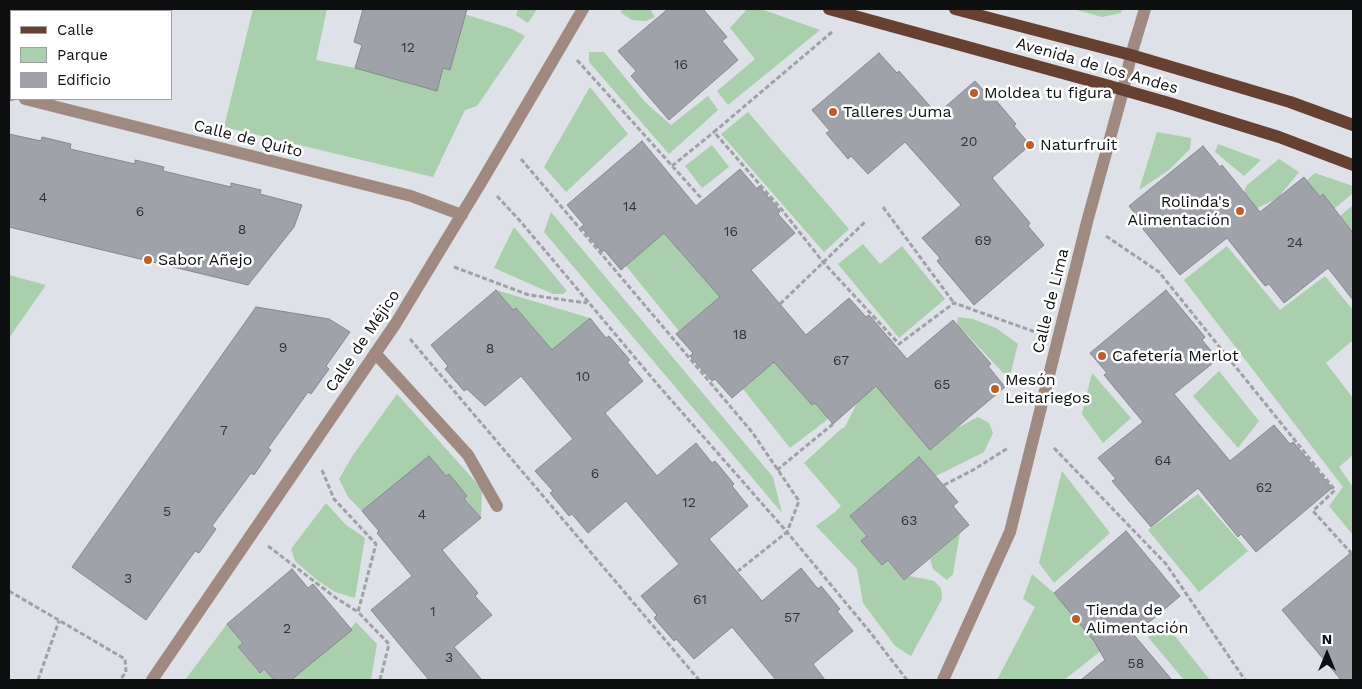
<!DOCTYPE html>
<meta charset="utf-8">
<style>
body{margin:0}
#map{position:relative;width:1362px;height:689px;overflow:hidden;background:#dee1e7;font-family:"Work Sans",sans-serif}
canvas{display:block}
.frame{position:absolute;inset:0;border:10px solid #0e0f11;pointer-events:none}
.legend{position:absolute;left:10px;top:10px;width:162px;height:90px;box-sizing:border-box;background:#fff;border:1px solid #9f9fa0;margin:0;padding:6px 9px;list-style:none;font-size:15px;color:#0e0f11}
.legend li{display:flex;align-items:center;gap:10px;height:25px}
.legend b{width:25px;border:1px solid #9f9fa0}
.north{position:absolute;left:1302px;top:629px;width:50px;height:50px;-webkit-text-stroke:4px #fff;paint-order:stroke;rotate:0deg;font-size:14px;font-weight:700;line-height:20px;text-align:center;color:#0e0f11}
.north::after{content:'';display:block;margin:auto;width:18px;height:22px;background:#0e0f11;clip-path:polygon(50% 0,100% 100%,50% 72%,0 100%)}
</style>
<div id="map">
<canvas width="1362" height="689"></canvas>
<div class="frame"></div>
<ul class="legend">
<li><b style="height:6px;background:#664132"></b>Calle</li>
<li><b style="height:14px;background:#a9cfac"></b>Parque</li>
<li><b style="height:14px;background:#9fa2a8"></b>Edificio</li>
</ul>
<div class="north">N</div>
</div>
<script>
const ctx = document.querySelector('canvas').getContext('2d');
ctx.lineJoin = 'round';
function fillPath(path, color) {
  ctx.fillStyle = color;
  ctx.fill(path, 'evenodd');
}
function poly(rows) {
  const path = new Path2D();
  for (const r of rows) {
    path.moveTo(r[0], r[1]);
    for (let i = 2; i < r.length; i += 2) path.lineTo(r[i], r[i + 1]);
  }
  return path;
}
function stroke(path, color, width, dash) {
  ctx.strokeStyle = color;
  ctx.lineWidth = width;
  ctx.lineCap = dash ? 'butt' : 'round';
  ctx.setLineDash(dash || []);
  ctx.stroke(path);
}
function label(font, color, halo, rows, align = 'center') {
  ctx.font = font + ' "Work Sans",sans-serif';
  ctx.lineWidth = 5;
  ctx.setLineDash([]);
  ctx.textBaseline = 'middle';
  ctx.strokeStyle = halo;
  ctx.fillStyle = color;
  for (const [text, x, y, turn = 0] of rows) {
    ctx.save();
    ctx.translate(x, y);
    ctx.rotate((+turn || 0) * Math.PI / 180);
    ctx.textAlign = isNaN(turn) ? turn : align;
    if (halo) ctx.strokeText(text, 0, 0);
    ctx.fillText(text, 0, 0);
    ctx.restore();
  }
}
const green = poly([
 [253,9,327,9,316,60,355,68,437,90,443,68,450,70,459,39,458,12,512,29,525,36,477,106,465,110,433,177,224,127],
 [518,9,537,9,528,23,516,15],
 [622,9,650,9,655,17,646,21,632,20,621,13],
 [747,9,761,9,820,30,728,105,717,91,755,59,730,28],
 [1073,9,1122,9,1121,13,1102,17],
 [589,52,604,52,645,102,671,125,708,96,718,110,669,154,589,62],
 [590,87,628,134,566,192,544,167],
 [748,112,849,229,824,252,721,134],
 [1157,132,1191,138,1190,149,1169,170,1139,190],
 [1218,144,1261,160,1244,176,1215,152],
 [712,145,729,167,702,188,685,166],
 [1279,159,1299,172,1278,198,1253,210,1241,195,1244,192,1247,185],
 [1315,173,1353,186,1353,193,1334,209,1323,195,1320,197,1307,180],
 [1353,205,1353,238,1343,225,1345,222,1340,216],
 [551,212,773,477,782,513,544,232],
 [661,222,681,253,702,277,730,303,702,312,679,331,626,266,647,248],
 [514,227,567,291,563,294,553,294,494,268],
 [863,244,880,264,902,246,945,299,899,338,838,264],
 [1227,246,1280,310,1325,276,1353,310,1353,340,1326,363,1353,398,1353,455,1339,467,1353,487,1353,535,1329,506,1343,487,1184,280],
 [9,275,46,285,9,338],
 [496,290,590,318,565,339,557,361,536,331,516,308,513,310],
 [958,317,973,319,996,328,1018,344,1009,379,957,324],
 [770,351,791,381,812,405,815,403,828,419,790,448,743,389,757,377,750,368],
 [1219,371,1259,421,1238,448,1193,396],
 [1092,373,1131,418,1103,443,1082,414],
 [878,384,893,406,914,431,933,448,957,428,978,417,989,423,993,433,984,452,936,476,931,480,914,461,850,516,867,536,862,541,882,565,888,560,904,580,909,576,920,578,934,581,941,588,942,599,911,656,895,646,863,603,857,569,816,526,835,512,841,506,804,463,841,429,845,427,858,401],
 [397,394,482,489,481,518,464,499,467,496,449,474,362,511,348,497,339,479,353,455],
 [1062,471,1110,533,1054,583,1039,563],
 [1198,494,1248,551,1199,592,1148,530],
 [326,503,346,525,365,538,355,598,335,592,317,580,295,561,291,549],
 [960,533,953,574,947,580,933,569,930,559],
 [1032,574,1054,593,1102,650,1064,680,997,680,1035,607,1023,599],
 [356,622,377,644,371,680,291,680,346,634],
 [227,624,243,643,238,648,259,673,264,669,274,680,185,680],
 [1166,625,1210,680,1184,680,1148,637]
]);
const building = poly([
 [363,9,467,9,450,70,443,68,437,91,355,68,362,45,354,42,363,9],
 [668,9,703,9,727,37,722,41,738,60,669,120,631,76,636,71,618,51,668,9],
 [879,53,897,73,899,71,937,114,975,81,992,100,994,98,1016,124,1014,126,1030,145,992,178,1030,223,1028,226,1044,245,974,305,937,261,940,258,922,238,961,205,905,142,868,174,851,156,848,159,826,133,830,131,812,110,879,53],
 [9,134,41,141,42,137,71,144,70,149,135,164,135,160,164,167,163,171,231,187,231,183,261,190,260,194,302,205,294,227,248,285,82,245,9,227,9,134],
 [642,141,696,206,740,169,757,189,759,186,780,211,778,214,795,233,751,270,806,335,849,298,866,317,869,315,907,359,953,320,991,364,988,366,1005,387,930,450,876,386,833,424,815,403,812,405,774,362,732,398,715,379,712,381,690,356,693,353,676,334,720,297,664,233,621,270,604,250,602,252,581,227,584,225,567,205,642,141],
 [1203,146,1220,167,1222,165,1260,212,1304,177,1320,197,1323,194,1353,233,1353,300,1328,268,1284,303,1269,284,1265,286,1227,238,1180,275,1143,229,1145,226,1129,206,1203,146],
 [496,290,513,310,516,308,552,350,590,318,606,338,609,336,630,360,627,362,643,381,605,413,657,476,696,443,712,463,715,461,734,484,732,486,748,506,709,539,762,601,801,568,818,589,821,586,840,609,837,611,853,631,813,664,825,680,776,680,732,627,694,659,676,639,674,641,654,618,657,615,641,596,679,564,626,501,588,533,572,514,569,516,550,493,553,491,535,471,573,439,521,376,485,406,467,389,464,391,445,369,448,366,431,345,496,290],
 [1166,290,1205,337,1202,340,1218,359,1174,394,1230,461,1274,425,1290,444,1293,442,1332,488,1256,552,1241,534,1238,537,1198,488,1151,527,1112,481,1116,479,1098,458,1143,422,1104,375,1107,373,1090,353,1166,290],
 [256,307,329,319,350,332,326,366,329,369,311,394,308,392,268,448,271,450,254,475,251,473,212,526,216,529,199,553,195,551,146,620,72,567,256,307],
 [429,456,446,476,449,474,467,496,464,499,481,518,442,550,478,593,475,596,492,615,454,647,482,680,429,680,371,610,412,576,377,533,379,531,362,511,429,456],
 [919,457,958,502,953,506,969,525,904,580,888,560,882,565,861,541,867,536,850,516,919,457],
 [1126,531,1180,596,1134,635,1172,680,1081,680,1105,660,1094,641,1054,593,1126,531],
 [1353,551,1353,680,1341,680,1282,610,1353,551],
 [292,569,308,588,313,584,352,630,291,680,274,680,264,669,260,673,238,647,243,643,227,624,292,569]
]);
const path = poly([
 [832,32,714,132,782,210,823,262,899,344,954,303,1038,333],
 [577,60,710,208],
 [521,159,752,432,799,501,787,532,870,632,907,680],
 [672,166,714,132],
 [497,196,521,222,658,385,787,532,738,571],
 [883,207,954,303],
 [1106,236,1159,272,1335,490,1313,511,1353,555],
 [454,267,529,295,587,303],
 [780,304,866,221],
 [410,339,699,680],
 [1054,448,1166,564,1245,680],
 [322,470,334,499,376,544,358,612,389,644,380,680],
 [777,470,833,424],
 [944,485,973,470,1008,448],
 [268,546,336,598,358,612],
 [9,591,125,659,126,672,120,680],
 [38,680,59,621]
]);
const minor = poly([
 [9,95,11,95],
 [25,99,411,196,462,215],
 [375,353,468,455,497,506],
 [152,680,396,323,482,181,583,9],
 [943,680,1010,532,1087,222,1123,91,1131,55,1145,9]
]);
const major = poly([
 [829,9,1106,85,1169,103,1279,137,1353,165],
 [955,9,1131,55,1290,102,1353,125]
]);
const markers = [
 [974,93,5,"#c05c27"],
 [833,112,5,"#c05c27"],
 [1030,145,5,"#c05c27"],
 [1240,211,5,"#c05c27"],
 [148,260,5,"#c05c27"],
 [1102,356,5,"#c05c27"],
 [995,389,5,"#c05c27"],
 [1076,619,5,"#c05c27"]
];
const numberNames = [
 ["12",408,48],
 ["16",681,65],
 ["20",969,142],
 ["4",43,198],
 ["14",630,207],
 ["6",140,212],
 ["8",242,230],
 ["16",731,232],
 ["69",983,241],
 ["24",1295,243],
 ["18",740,335],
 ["9",283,348],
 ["8",490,349],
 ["67",841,361],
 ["10",583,377],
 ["65",942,385],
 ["7",224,431],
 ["64",1163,461],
 ["6",595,474],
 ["62",1264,488],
 ["12",689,503],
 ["5",167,512],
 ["4",422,515],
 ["63",909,521],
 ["3",128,579],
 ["61",700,600],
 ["1",433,612],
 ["57",792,618],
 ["2",287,629],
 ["3",449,658],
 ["58",1136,664]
];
const streetNames = [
 ["Avenida de los Andes",1097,66,16],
 ["Calle de Quito",248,139,14],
 ["Calle de Lima",1051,301,-76],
 ["Calle de Méjico",363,341,-56]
];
const poiNames = [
 ["Moldea tu figura",984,93],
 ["Talleres Juma",843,112],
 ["Naturfruit",1040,145],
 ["Rolinda's",1230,202,"right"],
 ["Alimentación",1230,220,"right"],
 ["Sabor Añejo",158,260],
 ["Cafetería Merlot",1112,356],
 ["Mesón",1005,380],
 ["Leitariegos",1005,398],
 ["Tienda de",1086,610],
 ["Alimentación",1086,628]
];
fillPath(green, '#a9cfac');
fillPath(building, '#9fa2a8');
stroke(building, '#85888e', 1);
stroke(path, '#9ea1a5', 3, [5, 2.5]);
stroke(minor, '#9f8980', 12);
stroke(major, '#664132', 12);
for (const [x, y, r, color] of markers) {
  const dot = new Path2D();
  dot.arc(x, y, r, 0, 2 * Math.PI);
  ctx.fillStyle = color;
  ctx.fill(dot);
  stroke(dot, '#fff', 2);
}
label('14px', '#323437', null, numberNames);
label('16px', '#0e0f11', '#fff', streetNames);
label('16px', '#0e0f11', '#fff', poiNames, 'left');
</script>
